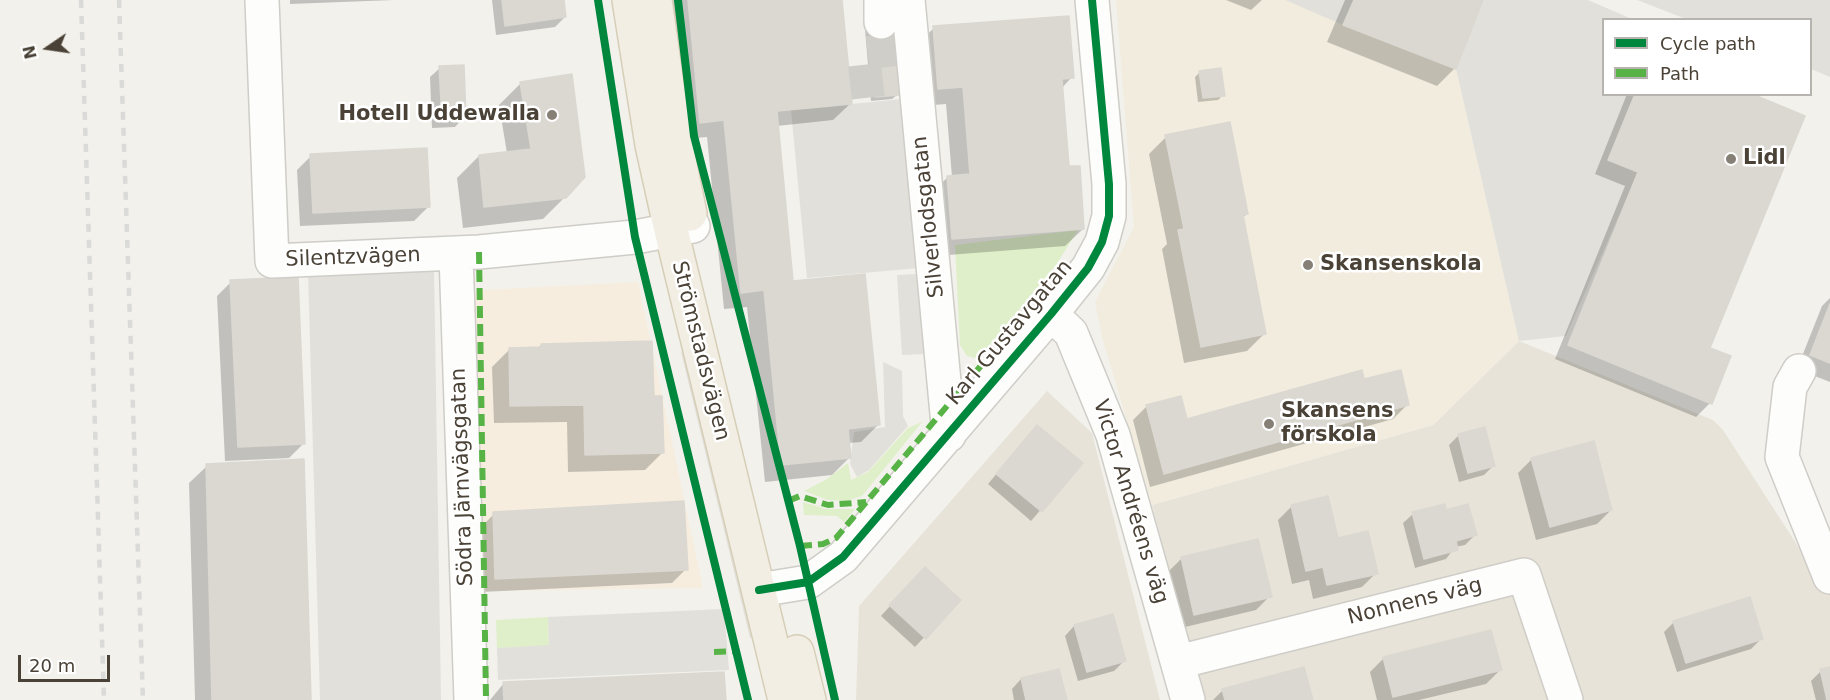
<!DOCTYPE html>
<meta charset="utf-8">
<style>
body{margin:0}
#map{position:relative;width:1830px;height:700px;overflow:hidden;background:#f2f1ec;font-family:"DejaVu Sans",sans-serif}
canvas{display:block}
.legend{position:absolute;left:1602px;top:18px;width:210px;height:78px;box-sizing:border-box;background:#fff;border:2px solid #b7b3af;margin:0;padding:8px 10px;list-style:none;font-size:18px;color:#4a4236}
.legend li{display:flex;align-items:center;gap:12px;height:30px}
.legend b{width:30px;border:2px solid #b7b3af}
.north{position:absolute;left:18px;top:18px;width:60px;height:60px;-webkit-text-stroke:4px #fff;paint-order:stroke;rotate:257deg;font-size:16px;font-weight:700;line-height:24px;text-align:center;color:#4a4236}
.north::after{content:'';display:block;margin:auto;width:21px;height:27px;background:#4a4236;clip-path:polygon(50% 0,100% 100%,50% 72%,0 100%)}
.scale{position:absolute;left:18px;top:655px;width:92px;height:27px;box-sizing:border-box;border:3px solid #4a4236;border-top:0;padding-left:8px;font-size:18px;line-height:21px;white-space:nowrap;color:#4a4236;-webkit-text-stroke:4px #fff;paint-order:stroke}
</style>
<div id="map">
<canvas width="1830" height="700"></canvas>
<ul class="legend">
<li><b style="height:8px;background:#00873e"></b>Cycle path</li>
<li><b style="height:8px;background:#57b346"></b>Path</li>
</ul>
<div class="north">N</div>
<div class="scale">20 m</div>
</div>
<script>
const ctx = document.querySelector('canvas').getContext('2d');
ctx.lineJoin = 'round';
function fillPath(path, color) {
  ctx.fillStyle = color;
  ctx.fill(path, 'evenodd');
}
function poly(rows) {
  const path = new Path2D();
  for (const r of rows) {
    path.moveTo(r[0], r[1]);
    for (let i = 2; i < r.length; i += 2) path.lineTo(r[i], r[i + 1]);
  }
  return path;
}
function stroke(path, color, width, dash) {
  ctx.strokeStyle = color;
  ctx.lineWidth = width;
  ctx.lineCap = dash ? 'butt' : 'round';
  ctx.setLineDash(dash || []);
  ctx.stroke(path);
}
function label(font, color, halo, rows, align = 'center') {
  ctx.font = font + ' "DejaVu Sans",sans-serif';
  ctx.lineWidth = 5;
  ctx.setLineDash([]);
  ctx.textBaseline = 'middle';
  ctx.strokeStyle = halo;
  ctx.fillStyle = color;
  for (const [text, x, y, turn = 0] of rows) {
    ctx.save();
    ctx.translate(x, y);
    ctx.rotate((+turn || 0) * Math.PI / 180);
    ctx.textAlign = isNaN(turn) ? turn : align;
    if (halo) ctx.strokeText(text, 0, 0);
    ctx.fillText(text, 0, 0);
    ctx.restore();
  }
}
const residential = poly([
 [1519,341,1713,420,1723,430,1810,565,1830,574,1830,700,1204,700,1152,505,1433,425],
 [1047,391,1092,433,1160,700,856,700,859,606]
]);
const commercial = poly([
 [638,282,703,588,477,591,464,291]
]);
const education = poly([
 [1116,0,1285,0,1456,69,1519,341,1433,425,1152,505,1102,337,1095,302,1134,227]
]);
const green = poly([
 [1078,230,1056,265,978,359,967,356,960,345,955,245],
 [922,422,862,496,846,501,828,500,804,491,827,479,848,463,851,480,868,472,908,428],
 [803,502,826,509,855,509,844,522,837,516,804,515],
 [548,617,549,646,497,648,496,620]
]);
const parking = poly([
 [1285,0,1354,0,1343,25],
 [1483,0,1588,0,1632,19,1604,20,1604,94,1635,95,1608,160,1638,172,1566,336,1519,341,1456,69],
 [1637,0,1830,0,1830,77,1811,69,1810,20,1686,19],
 [902,99,919,268,807,278,791,110],
 [434,268,441,700,320,700,308,271],
 [918,274,924,354,902,355,897,275],
 [690,350,759,635,750,638,681,352],
 [883,362,902,371,903,416,908,426,869,470,857,477,850,464,854,432,885,427],
 [724,609,729,670,498,680,497,648,549,645,548,617]
]);
const shadow = poly([
 [290,0,394,0,290,4],
 [562,0,565,17,555,27,496,35,492,0],
 [670,0,841,0,851,103,833,120,777,126,792,283,878,425,861,442,848,443,849,458,832,475,765,482,747,307,724,309,707,137,683,139],
 [1226,0,1262,0,1251,10],
 [1345,0,1482,0,1455,68,1437,86,1327,42],
 [869,25,897,95,892,99,871,101,865,29],
 [934,28,1072,77,1061,89,1068,168,1083,229,1065,246,935,256,930,194,948,177,952,177,946,104,921,106,916,45],
 [440,68,464,117,455,127,432,128,430,77],
 [1200,72,1223,95,1218,100,1198,102,1195,77],
 [521,83,565,197,543,219,463,228,457,178,479,156,507,153,499,105],
 [1627,94,1748,94,1708,349,1710,403,1696,417,1555,359,1625,186,1595,174],
 [1166,137,1247,214,1242,218,1265,333,1247,351,1184,363,1162,249,1167,244,1149,154],
 [311,156,428,207,414,221,300,226,297,170],
 [231,282,303,444,289,458,225,461,217,296],
 [1830,298,1830,382,1797,369,1822,306],
 [541,345,653,397,662,453,645,470,568,472,567,422,494,423,492,367,510,349,538,348],
 [1363,381,1407,405,1393,419,1150,487,1133,420,1147,406,1186,420],
 [1459,435,1494,465,1484,475,1459,482,1449,445],
 [1028,436,1081,463,1031,521,988,484],
 [1532,459,1611,510,1597,524,1536,540,1518,473],
 [207,466,309,700,195,700,189,483],
 [1292,506,1337,540,1376,573,1362,587,1313,599,1309,580,1292,584,1278,520],
 [1445,511,1475,535,1465,545,1455,547,1446,559,1415,568,1403,523,1413,514],
 [494,514,686,569,672,583,481,592,480,528],
 [1257,541,1270,596,1256,610,1181,628,1167,573,1181,559],
 [915,578,959,600,915,647,881,616],
 [1674,622,1761,639,1751,649,1677,672,1664,632],
 [1074,626,1124,661,1114,671,1078,681,1065,636],
 [1384,658,1500,670,1486,684,1419,700,1377,700,1370,672],
 [1830,669,1830,700,1816,700,1811,681,1821,671],
 [1058,670,1065,700,1014,700,1012,689,1021,679],
 [504,683,724,700,490,700],
 [1223,690,1311,700,1213,700]
]);
const building = poly([
 [502,0,564,0,566,17,505,26,502,0],
 [688,0,842,0,852,104,777,111,793,281,865,274,880,425,848,429,851,458,781,465,764,290,741,293,724,120,700,123,688,0],
 [1354,0,1483,0,1456,69,1343,25,1354,0],
 [1069,16,1074,78,1062,79,1069,166,1080,166,1084,229,952,239,947,176,970,174,963,87,938,89,933,26,1069,16],
 [892,21,899,95,875,97,869,23,892,21],
 [464,65,466,118,442,119,439,66,464,65],
 [1221,68,1225,96,1203,98,1199,71,1221,68],
 [572,74,585,177,566,198,484,207,479,155,531,149,520,82,572,74],
 [1635,94,1752,94,1805,116,1710,348,1731,356,1712,404,1568,345,1638,172,1608,160,1635,94],
 [1230,122,1248,214,1243,215,1266,334,1201,347,1178,230,1184,229,1165,135,1230,122],
 [427,148,430,207,313,213,310,154,427,148],
 [298,277,305,444,238,447,230,280,298,277],
 [1830,304,1830,363,1810,355,1830,304],
 [652,341,654,396,662,396,664,453,585,455,584,405,510,406,509,348,541,347,541,344,652,341],
 [1362,370,1364,379,1401,370,1409,405,1164,474,1146,405,1181,396,1187,419,1362,370],
 [1037,425,1083,463,1042,512,996,474,1037,425],
 [1485,427,1495,466,1468,473,1458,434,1485,427],
 [1594,441,1612,510,1550,527,1531,458,1594,441],
 [304,459,311,700,212,700,206,464,304,459],
 [1328,496,1338,538,1368,531,1378,574,1327,585,1323,567,1306,571,1291,505,1328,496],
 [684,501,688,570,495,579,493,512,684,501],
 [1445,504,1446,510,1468,504,1477,535,1456,541,1458,550,1424,559,1412,512,1445,504],
 [1258,539,1272,597,1194,615,1181,557,1258,539],
 [925,567,961,600,926,639,889,605,925,567],
 [1750,597,1763,639,1686,663,1673,621,1750,597],
 [1113,614,1126,661,1087,672,1074,625,1113,614],
 [1491,630,1502,670,1393,697,1383,657,1491,630],
 [1304,667,1313,700,1225,700,1222,689,1304,667],
 [1830,667,1830,700,1827,700,1820,669,1830,667],
 [1059,669,1067,700,1026,700,1021,678,1059,669],
 [724,672,726,700,504,700,503,682,724,672]
]);
const minorTunnel = poly([
 [850,83,887,79,881,22]
]);
const minor = poly([
 [262,0,272,261,479,252,635,237,693,226],
 [881,0,881,22],
 [908,0,949,435],
 [456,254,471,700],
 [1051,314,1071,333,1113,435,1188,700],
 [1799,371,1790,387,1782,457,1830,577],
 [759,590,808,582,843,557,1051,314,1088,268,1102,242,1109,216,1109,184,1092,0],
 [1178,662,1524,575,1566,700]
]);
const major = poly([
 [629,0,652,145,671,230,785,700],
 [655,0,675,140,690,214],
 [797,652,809,700]
]);
const rail = poly([
 [81,0,104,700],
 [119,0,143,700]
]);
const quiet = poly([
 [479,252,486,700],
 [788,501,800,496,828,505,866,502],
 [800,546,823,544,836,538,984,362],
 [714,652,736,651]
]);
const cycleway = poly([
 [598,0,635,237,748,700],
 [678,0,694,136,800,546,835,700],
 [759,590,808,582,843,557,1051,314,1088,268,1102,242,1109,216,1109,184,1092,0]
]);
const markers = [
 [552,115,6,"#857f76"],
 [1731,159,6,"#857f76"],
 [1308,265,6,"#857f76"],
 [1269,424,6,"#857f76"]
];
const poiNames = [
 ["Hotell Uddewalla",540,115,"right"],
 ["Lidl",1743,159],
 ["Skansenskola",1320,265],
 ["Skansens",1281,412],
 ["förskola",1281,436]
];
const streetNames = [
 ["Silverlodsgatan",929,217,-96],
 ["Silentzvägen",353,258,-2],
 ["Karl Gustavgatan",1010,333,-50],
 ["Strömstadsvägen",700,351,76],
 ["Södra Järnvägsgatan",463,477,-92],
 ["Victor Andréens väg",1130,502,73],
 ["Nonnens väg",1415,602,-14]
];
fillPath(residential, '#e7e3d9');
fillPath(commercial, '#f6edde');
fillPath(education, '#f1ecdd');
fillPath(green, '#dfefc9');
fillPath(parking, '#e2e0da');
fillPath(shadow, '#0003');
fillPath(building, '#dbd8d2');
stroke(building, '#dbd8d1', 1.5);
stroke(minorTunnel, '#d0cec8', 33, [33, 16]);
stroke(minor, '#cfcdc7', 36);
stroke(major, '#d6ceb7', 36);
stroke(minor, '#fdfdfc', 33);
stroke(major, '#f2eee4', 33);
stroke(rail, '#dadad9', 4.5, [8, 8]);
stroke(quiet, '#57b346', 6, [12, 6]);
stroke(cycleway, '#00873e', 8);
for (const [x, y, r, color] of markers) {
  const dot = new Path2D();
  dot.arc(x, y, r, 0, 2 * Math.PI);
  ctx.fillStyle = color;
  ctx.fill(dot);
  stroke(dot, '#fff', 2);
}
label('bold 21px', '#4a4236', '#fff', poiNames, 'left');
label('21px', '#4a4236', '#fff', streetNames);
</script>
